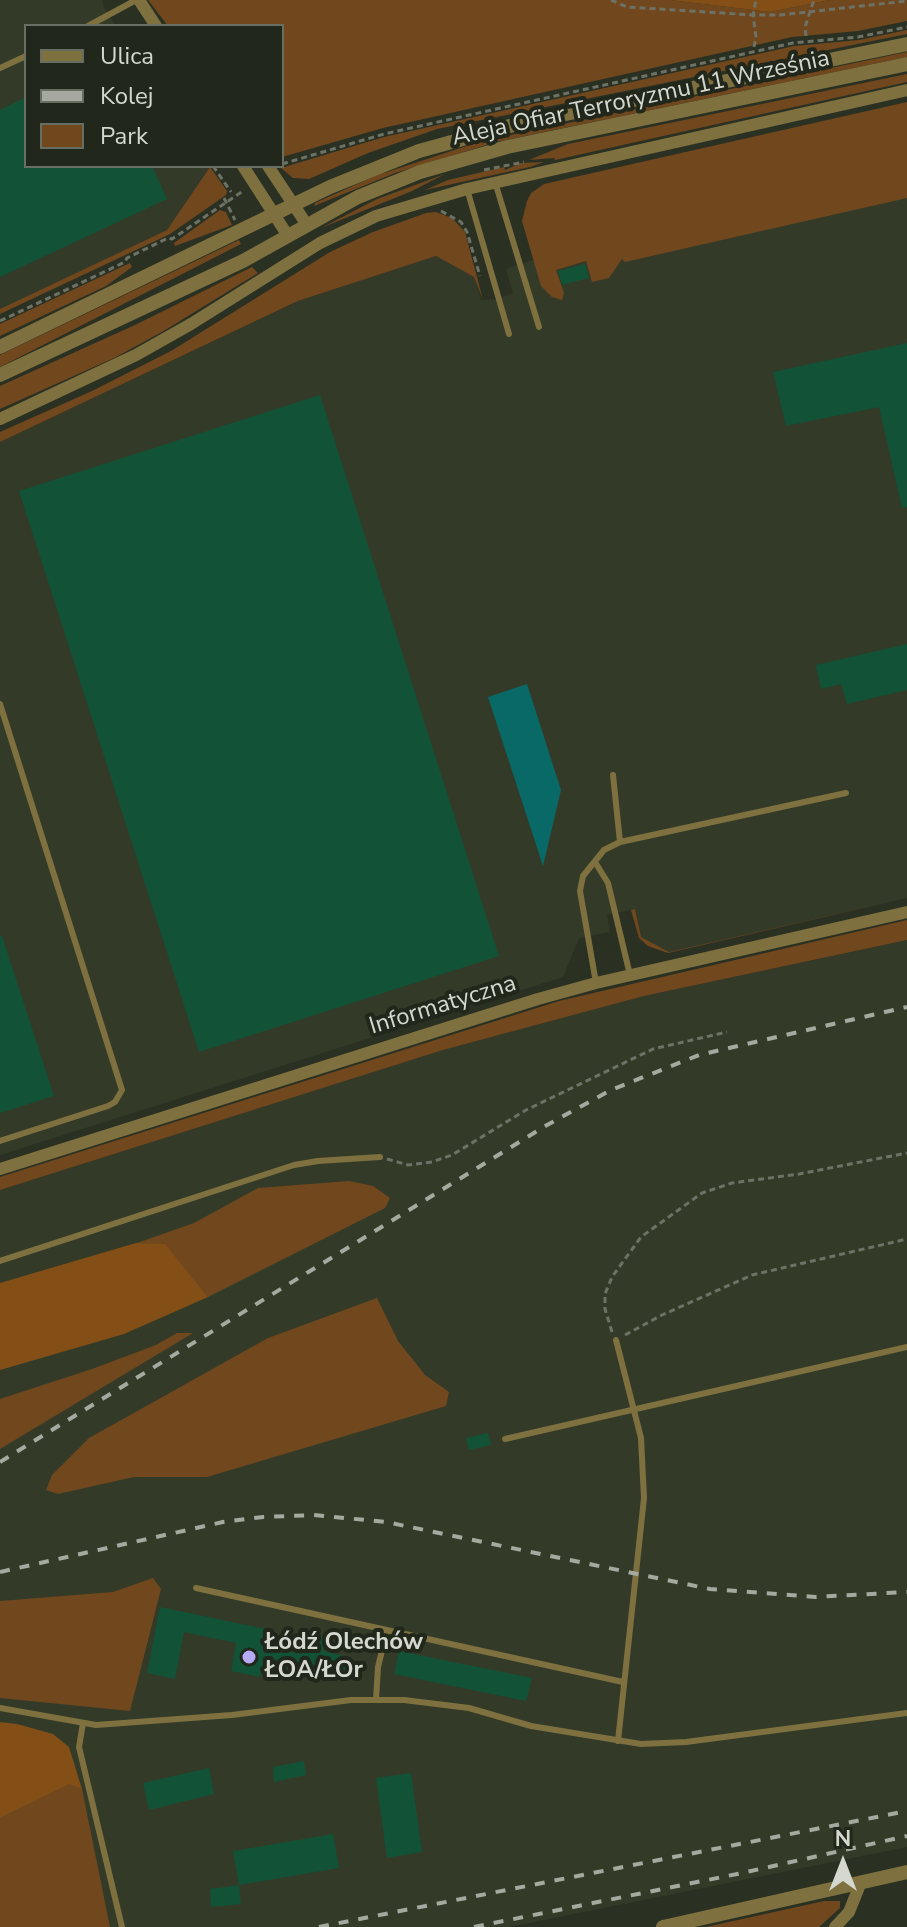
<!DOCTYPE html>
<meta charset="utf-8">
<style>
body{margin:0}
#map{position:relative;width:907px;height:1927px;overflow:hidden;background:#2a3123;font-family:"Nunito Sans",sans-serif}
canvas{display:block}
.legend{position:absolute;left:24px;top:24px;width:260px;height:144px;box-sizing:border-box;background:#21271a;border:2px solid #696e62;margin:0;padding:10px 14px;list-style:none;font-size:24px;color:#d4d8cf}
.legend li{display:flex;align-items:center;gap:16px;height:40px}
.legend b{width:40px;border:2px solid #696e62}
.north{position:absolute;left:803px;top:1823px;width:80px;height:80px;-webkit-text-stroke:6px #21271a;paint-order:stroke;rotate:0deg;font-size:22px;font-weight:700;line-height:32px;text-align:center;color:#d4d8cf}
.north::after{content:'';display:block;margin:auto;width:28px;height:36px;background:#d4d8cf;clip-path:polygon(50% 0,100% 100%,50% 72%,0 100%)}
</style>
<div id="map">
<canvas width="907" height="1927"></canvas>
<ul class="legend">
<li><b style="height:10px;background:#7e713f"></b>Ulica</li>
<li><b style="height:10px;background:#a5a99f"></b>Kolej</li>
<li><b style="height:22px;background:#71471e"></b>Park</li>
</ul>
<div class="north">N</div>
</div>
<script>
const ctx = document.querySelector('canvas').getContext('2d');
ctx.lineJoin = 'round';
function fillPath(path, color) {
  ctx.fillStyle = color;
  ctx.fill(path, 'evenodd');
}
function poly(rows) {
  const path = new Path2D();
  for (const r of rows) {
    path.moveTo(r[0], r[1]);
    for (let i = 2; i < r.length; i += 2) path.lineTo(r[i], r[i + 1]);
  }
  return path;
}
function stroke(path, color, width, dash) {
  ctx.strokeStyle = color;
  ctx.lineWidth = width;
  ctx.lineCap = dash ? 'butt' : 'round';
  ctx.setLineDash(dash || []);
  ctx.stroke(path);
}
function label(font, color, halo, rows, align = 'center') {
  ctx.font = font + ' "Nunito Sans",sans-serif';
  ctx.lineWidth = 8;
  ctx.setLineDash([]);
  ctx.textBaseline = 'middle';
  ctx.strokeStyle = halo;
  ctx.fillStyle = color;
  for (const [text, x, y, turn = 0] of rows) {
    ctx.save();
    ctx.translate(x, y);
    ctx.rotate((+turn || 0) * Math.PI / 180);
    ctx.textAlign = isNaN(turn) ? turn : align;
    if (halo) ctx.strokeText(text, 0, 0);
    ctx.fillText(text, 0, 0);
    ctx.restore();
  }
}
const built = poly([
 [0,0,102,0,104,8,116,26,26,26,26,166,210,167,167,230,0,309],
 [907,133,907,898,669,952,640,937,635,909,607,915,610,932,579,938,563,977,0,1155,0,442,299,301,436,256,474,277,481,300,498,299,513,293,506,269],
 [907,940,907,1847,509,1927,0,1927,0,1190,443,1050,644,996]
]);
const green = poly([
 [148,0,670,0,770,12,830,0,907,0,907,21,858,31,792,37,383,128,282,157,282,26,168,26],
 [907,30,907,34,437,129,368,153,309,179,293,178,281,168,384,137,794,46,859,40],
 [907,52,907,57,496,142,395,173,314,206,315,203,375,176,482,141],
 [907,74,907,82,555,160,554,158,529,160,568,144],
 [907,102,907,198,625,262,622,259,609,278,592,282,586,261,556,270,564,293,562,300,552,297,541,286,522,221,527,201,531,193,544,184],
 [544,162,530,167,425,190,448,180,504,167,505,170,521,163],
 [210,167,227,191,226,195,170,234,0,314,0,309,167,230],
 [445,174,412,191,321,228,377,199],
 [220,210,226,212,232,225,175,246,174,243],
 [436,212,452,218,465,232,483,300,474,277,436,256,298,301,0,442,0,432,92,391,171,351,330,252,373,232,426,213],
 [239,240,241,244,0,367,0,355],
 [130,263,132,267,106,286,0,336,0,324],
 [252,267,258,273,162,332,114,358,0,409,0,386,135,325],
 [907,898,668,953,648,946,639,938,631,910,635,909,641,937,669,952],
 [907,920,907,940,644,996,443,1050,0,1190,0,1177,559,1001],
 [349,1181,373,1186,390,1198,385,1208,208,1297,165,1245,137,1243,194,1223,258,1188],
 [377,1298,398,1341,425,1375,449,1392,446,1406,207,1477,134,1477,58,1494,46,1490,52,1475,89,1438,268,1338],
 [177,1333,193,1333,0,1449,0,1399,92,1369,156,1345],
 [153,1578,161,1589,130,1711,0,1698,0,1601,113,1592],
 [69,1783,82,1789,110,1927,0,1927,0,1818],
 [824,1901,840,1901,840,1908,819,1927,706,1927]
]);
const forest = poly([
 [670,0,830,0,770,12],
 [136,1243,165,1244,208,1297,124,1334,0,1370,0,1283],
 [0,1722,17,1724,53,1734,69,1747,82,1789,69,1784,0,1818]
]);
const water = poly([
 [527,684,561,790,543,866,488,697]
]);
const building = poly([
 [26,97,26,166,152,166,167,199,0,277,0,110],
 [585,264,589,278,562,285,558,271],
 [907,343,907,507,902,508,879,407,786,426,773,372],
 [320,395,499,956,199,1052,19,491],
 [907,644,907,690,847,704,841,684,821,689,816,665],
 [0,936,2,936,54,1096,0,1113],
 [488,1433,491,1445,469,1450,466,1438],
 [160,1607,270,1630,266,1647,301,1654,307,1633,326,1637,323,1651,352,1658,347,1681,263,1663,260,1677,231,1671,236,1643,184,1632,175,1679,147,1673],
 [399,1651,532,1678,526,1701,394,1674],
 [304,1761,306,1775,274,1782,273,1767],
 [209,1768,214,1794,149,1810,143,1783],
 [411,1773,422,1852,387,1858,376,1778],
 [333,1834,339,1868,239,1885,233,1851],
 [239,1885,241,1904,211,1907,210,1889]
]);
const path = poly([
 [611,0,627,7,753,15,780,15,907,1],
 [806,36,805,27,814,0],
 [754,47,756,37,753,15,756,0],
 [282,164,384,134,793,43,858,37,907,27],
 [213,166,231,192],
 [484,170,524,162],
 [224,198,235,220],
 [441,211,461,222,467,232,480,276],
 [0,321,125,262,127,258,168,238,172,239,243,191],
 [387,1159,408,1165,432,1162,452,1155,526,1110,653,1049,727,1032],
 [612,1332,605,1309,605,1294,612,1277,641,1237,702,1193,732,1183,799,1174,907,1153],
 [625,1335,662,1315,752,1275,907,1239]
]);
const service = poly([
 [88,26,136,0],
 [0,68,26,56],
 [495,182,539,327],
 [467,189,509,334],
 [0,704,122,1090,115,1102,108,1106,0,1141],
 [613,775,620,842],
 [595,862,608,883,630,975],
 [596,983,580,891,583,876,604,850,620,842,846,793],
 [0,1261,294,1165,318,1161,380,1157],
 [616,1340,641,1438,644,1498,618,1741],
 [505,1439,907,1347],
 [196,1588,623,1682],
 [376,1700,378,1667,387,1630],
 [0,1708,96,1725,232,1715,351,1700,404,1700,469,1708,531,1726,641,1744,686,1742,907,1713],
 [83,1723,79,1747,122,1927]
]);
const minor = poly([
 [139,0,156,26],
 [243,166,288,236],
 [268,166,307,225],
 [0,419,136,355,191,324,320,243,376,216,467,189,907,90],
 [0,1169,538,999,596,983,907,912],
 [835,1927,849,1912,861,1882]
]);
const tertiary = poly([
 [0,347,330,187,419,151,517,124,907,44],
 [0,375,243,261,358,197,420,172,507,147,907,64],
 [663,1927,907,1872]
]);
const rail = poly([
 [0,1462,547,1125,611,1090,699,1055,907,1007],
 [0,1572,223,1522,263,1517,314,1515,386,1522,710,1589,815,1597,907,1592],
 [319,1927,907,1811],
 [474,1927,742,1873,907,1836]
]);
const markers = [
 [249,1657,8,"#b7abf8"]
];
const streetNames = [
 ["Aleja Ofiar Terroryzmu 11 Września",641,99,-12],
 ["Informatyczna",443,1006,-17]
];
const poiNames = [
 ["Łódź Olechów",265,1643],
 ["ŁOA/ŁOr",265,1671]
];
fillPath(built, '#333b28');
fillPath(green, '#71471e');
fillPath(forest, '#834f16');
fillPath(water, '#086967');
fillPath(building, '#125237');
stroke(path, '#6c7266', 3, [6, 4]);
stroke(service, '#7e713f', 6);
stroke(minor, '#7e713f', 12);
stroke(tertiary, '#7e713f', 14);
stroke(rail, '#a5a99f', 4, [10, 10]);
for (const [x, y, r, color] of markers) {
  const dot = new Path2D();
  dot.arc(x, y, r, 0, 2 * Math.PI);
  ctx.fillStyle = color;
  ctx.fill(dot);
  stroke(dot, '#21271a', 3);
}
label('24px', '#d4d8cf', '#21271a', streetNames);
label('bold 24px', '#d4d8cf', '#21271a', poiNames, 'left');
</script>
